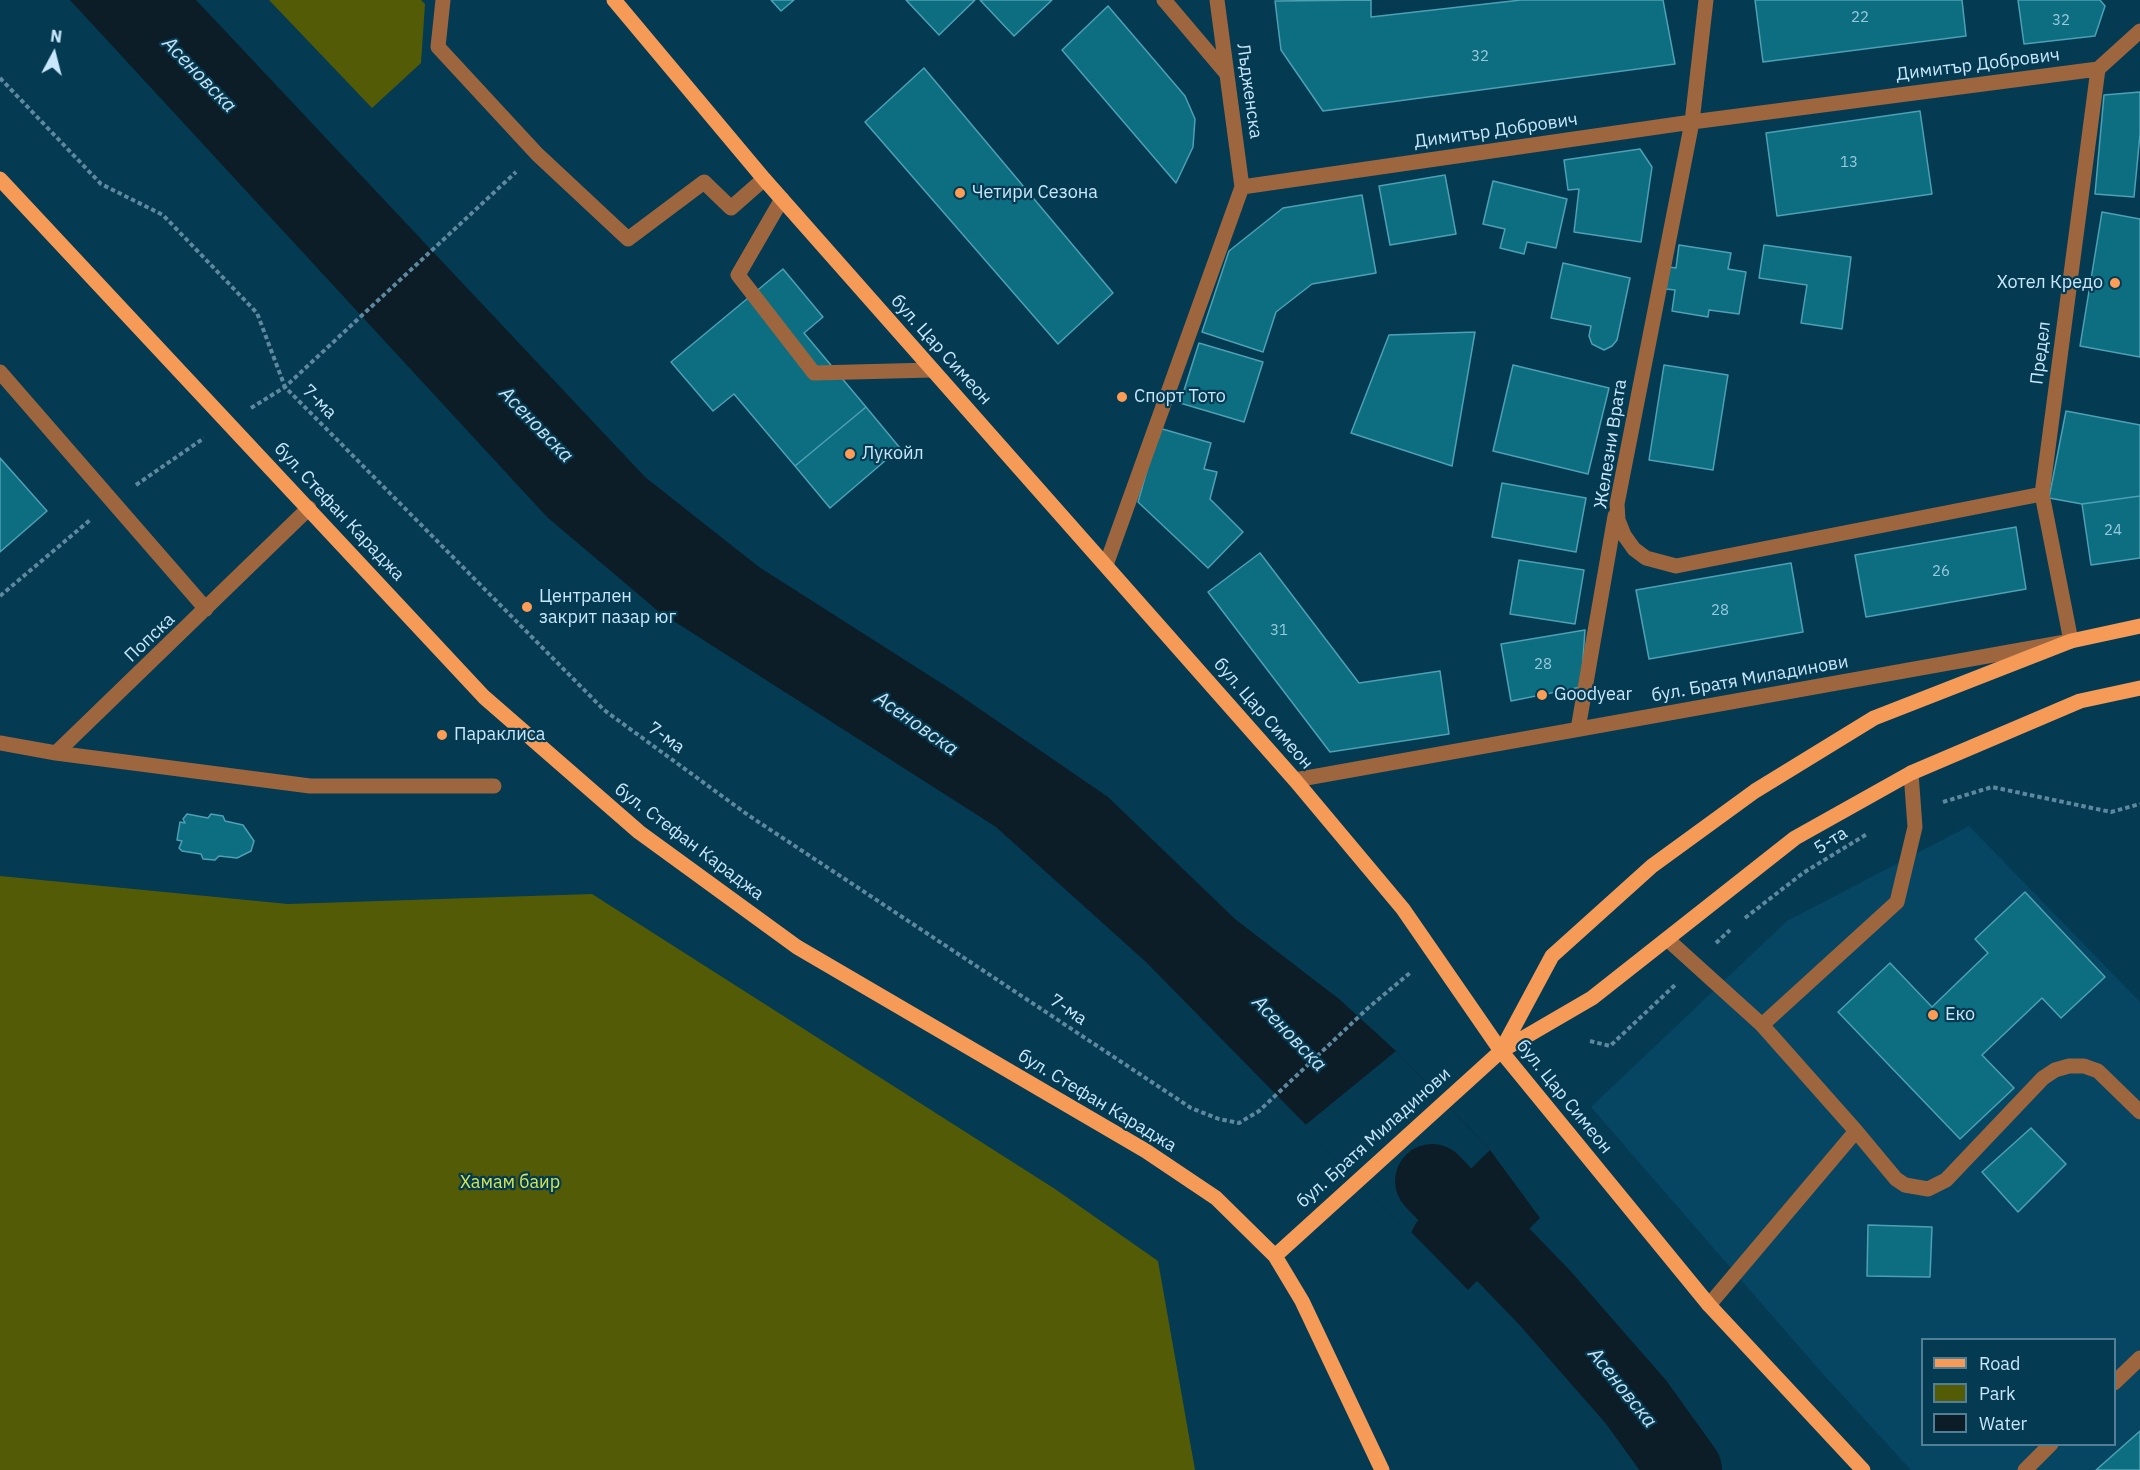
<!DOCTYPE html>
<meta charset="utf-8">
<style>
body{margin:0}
#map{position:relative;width:2140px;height:1470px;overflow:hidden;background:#043a52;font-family:"IBM Plex Sans",sans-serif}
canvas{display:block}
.legend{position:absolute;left:1921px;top:1338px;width:195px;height:108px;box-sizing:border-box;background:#043a52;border:2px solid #527f96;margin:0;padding:8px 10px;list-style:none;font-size:18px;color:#c8e7fb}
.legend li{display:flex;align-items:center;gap:12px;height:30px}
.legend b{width:30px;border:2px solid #527f96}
.north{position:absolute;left:24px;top:24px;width:60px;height:60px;-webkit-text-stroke:4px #043a52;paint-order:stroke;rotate:7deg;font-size:16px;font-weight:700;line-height:24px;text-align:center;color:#c8e7fb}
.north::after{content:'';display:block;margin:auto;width:21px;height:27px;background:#c8e7fb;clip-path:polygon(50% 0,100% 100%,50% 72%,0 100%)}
</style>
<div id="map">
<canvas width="2140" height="1470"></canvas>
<ul class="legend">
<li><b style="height:8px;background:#f59a57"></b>Road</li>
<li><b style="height:16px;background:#535b07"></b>Park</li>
<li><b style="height:16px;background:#0d1d27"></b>Water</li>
</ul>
<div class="north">N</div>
</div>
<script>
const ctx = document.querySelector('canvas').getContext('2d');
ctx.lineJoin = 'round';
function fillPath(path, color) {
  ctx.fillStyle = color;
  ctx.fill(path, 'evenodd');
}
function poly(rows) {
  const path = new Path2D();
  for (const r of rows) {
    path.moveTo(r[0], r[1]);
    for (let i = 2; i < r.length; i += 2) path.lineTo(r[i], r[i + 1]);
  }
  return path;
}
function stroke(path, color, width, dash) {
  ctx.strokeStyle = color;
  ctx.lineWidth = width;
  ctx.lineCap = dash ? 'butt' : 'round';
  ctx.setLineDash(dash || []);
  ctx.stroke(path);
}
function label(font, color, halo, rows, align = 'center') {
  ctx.font = font + ' "IBM Plex Sans",sans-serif';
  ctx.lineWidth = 4.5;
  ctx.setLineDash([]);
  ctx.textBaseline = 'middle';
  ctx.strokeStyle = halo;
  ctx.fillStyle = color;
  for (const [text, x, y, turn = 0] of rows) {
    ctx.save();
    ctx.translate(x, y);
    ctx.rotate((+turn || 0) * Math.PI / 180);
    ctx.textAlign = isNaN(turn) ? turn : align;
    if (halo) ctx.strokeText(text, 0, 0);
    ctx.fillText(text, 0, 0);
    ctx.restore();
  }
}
const built = poly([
 [1969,826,2140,1002,2140,1470,1911,1470,1822,1373,1591,1107,1787,921],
 [1922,1340,2114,1340,2114,1444,1922,1444]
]);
const green = poly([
 [269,0,421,0,425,4,421,63,372,108],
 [0,876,288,904,592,894,1055,1189,1158,1261,1195,1470,0,1470]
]);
const water = poly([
 [70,0,196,0,645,477,759,567,952,690,1108,797,1235,919,1339,999,1396,1051,1490,1150,1540,1218,1468,1290,1146,962,996,827,658,611,547,517]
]);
const pier = poly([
 [1396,1051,1490,1150,1416,1223,1410,1235,1303,1127]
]);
const river = poly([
 [1432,1181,1545,1298,1636,1402,1685,1470]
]);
const building = poly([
 [771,0,794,0,781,11,771,0],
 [906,0,975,0,939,35,906,0],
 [980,0,1052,0,1014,36,980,0],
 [1371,0,1371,17,1521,0,1663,0,1675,64,1323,111,1281,50,1275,1,1371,0],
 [1755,0,1962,0,1966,36,1763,62,1755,0],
 [2018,0,2100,0,2105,6,2095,36,2024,44,2018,0],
 [1108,6,1185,96,1195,119,1193,147,1176,183,1062,50,1108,6],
 [924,68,1113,293,1058,344,865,122,924,68],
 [2140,92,2140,134,2134,197,2095,194,2104,95,2140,92],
 [1920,111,1932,194,1777,216,1766,133,1920,111],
 [1640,149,1652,167,1641,242,1574,232,1579,189,1568,190,1564,160,1640,149],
 [1445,175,1456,234,1390,245,1379,186,1445,175],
 [1493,181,1567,199,1556,248,1527,242,1524,254,1500,248,1505,229,1483,224,1493,181],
 [1362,195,1376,273,1312,284,1276,312,1263,352,1202,332,1229,251,1283,208,1362,195],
 [2102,212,2140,219,2140,357,2080,346,2102,212],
 [1679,245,1731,253,1728,269,1746,272,1739,314,1709,310,1708,317,1672,311,1675,290,1666,289,1669,267,1676,268,1679,245],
 [1764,245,1851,257,1842,329,1801,323,1807,285,1759,278,1764,245],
 [1563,263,1630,278,1617,340,1612,346,1604,350,1592,344,1589,336,1591,326,1551,318,1563,263],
 [783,269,823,317,804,333,866,407,795,466,734,394,713,411,671,362,783,269],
 [1475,332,1452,466,1351,433,1389,335,1475,332],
 [1199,343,1263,362,1244,422,1180,403,1199,343],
 [1513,365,1609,388,1588,474,1493,451,1513,365],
 [1664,365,1728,375,1713,470,1649,460,1664,365],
 [866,407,900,448,830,508,795,466,866,407],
 [2066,411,2140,425,2140,496,2082,504,2049,498,2066,411],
 [1159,428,1211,443,1204,469,1217,472,1210,499,1243,532,1208,568,1138,502,1159,428],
 [0,458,47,511,0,552,0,458],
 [1502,483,1586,498,1576,552,1492,537,1502,483],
 [2140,496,2140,558,2091,565,2082,504,2140,496],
 [2016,527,2026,589,1866,617,1855,555,2016,527],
 [1260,553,1359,683,1440,671,1449,734,1330,752,1208,592,1260,553],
 [1519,560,1584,570,1575,624,1510,614,1519,560],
 [1791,563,1803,632,1649,659,1636,590,1791,563],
 [1585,630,1581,687,1511,701,1501,644,1585,630],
 [187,814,208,818,211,814,223,816,225,821,243,825,254,841,251,851,237,858,219,856,215,860,203,859,201,854,182,851,179,848,182,841,177,840,180,822,185,823,183,819,187,814],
 [2025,892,2105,977,2061,1018,2042,998,1982,1055,2014,1088,1960,1139,1838,1012,1890,963,1932,1007,1988,953,1975,939,2025,892],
 [2031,1128,2066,1164,2018,1212,1982,1172,2031,1128],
 [1868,1225,1932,1227,1930,1277,1867,1276,1868,1225],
 [2140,1431,2140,1470,2096,1470,2140,1431]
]);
const path = poly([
 [0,78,101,184,163,215,257,313,285,387,604,710,748,815,1191,1108,1219,1119,1239,1123,1259,1111,1368,1008,1411,972],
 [251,408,285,387,516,172],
 [136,485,204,438],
 [0,596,90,520],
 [1943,802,1992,787,2111,812,2140,804],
 [1745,918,1803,873,1867,834],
 [1716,943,1730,930],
 [1590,1041,1610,1046,1675,985]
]);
const minor = poly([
 [443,0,438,47,537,154,628,239,704,182,731,208,764,179],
 [1164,0,1226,73],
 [1706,0,1692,122,1617,504,1618,520,1624,535,1634,549,1646,558,1676,566,2042,494],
 [1242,187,1692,122,2098,69,2140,31],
 [782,199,738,275,814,373,932,370],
 [0,372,206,609],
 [1106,565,1242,187,1217,0],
 [1578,729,1615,516],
 [0,743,56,753,309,508],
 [56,753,310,786,494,786],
 [1295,780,2071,641,2042,494,2098,69],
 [1667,939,1762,1025,1856,1131,1709,1305],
 [1762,1025,1897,902,1915,827,1911,773],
 [1856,1131,1896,1179,1905,1185,1928,1189,1946,1180,2043,1078,2055,1070,2069,1066,2084,1066,2098,1071,2140,1112],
 [2114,1383,2140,1358],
 [2025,1470,2051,1444]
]);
const major = poly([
 [614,0,764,179,1295,780,1403,909,1501,1051,1709,1305,1863,1470],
 [0,179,484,697,639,832,797,947,1146,1151,1216,1198,1275,1256,1302,1301,1382,1470],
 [1501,1051,1552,956,1652,866,1755,791,1874,718,2071,641,2140,626],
 [1275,1256,1501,1051,1592,998,1795,838,1911,773,2080,701,2140,688]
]);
const markers = [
 [960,193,6,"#fd9d55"],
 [2115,283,6,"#fd9d55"],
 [1122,397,6,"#fd9d55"],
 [850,454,6,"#fd9d55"],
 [527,607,6,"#fd9d55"],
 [1542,695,6,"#fd9d55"],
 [442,735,6,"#fd9d55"],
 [1933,1015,6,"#fd9d55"]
];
const numberNames = [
 ["22",1860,18],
 ["32",2061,21],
 ["32",1480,57],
 ["13",1849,163],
 ["24",2113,531],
 ["26",1941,572],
 ["28",1720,611],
 ["31",1279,631],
 ["28",1543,665]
];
const streetNames = [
 ["Димитър Добрович",1978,65,-7],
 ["Лъдженска",1249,91,82],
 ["Димитър Добрович",1496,131,-8],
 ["бул. Цар Симеон",941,350,48],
 ["Предел",2041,353,-83],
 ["7-ма",319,402,45],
 ["Железни Врата",1611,444,-81],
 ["бул. Стефан Караджа",339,512,47],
 ["Попска",150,638,-44],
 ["бул. Братя Миладинови",1750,679,-10],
 ["бул. Цар Симеон",1263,714,49],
 ["7-ма",666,738,36],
 ["5-та",1831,841,-32],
 ["бул. Стефан Караджа",689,842,37],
 ["7-ма",1068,1010,34],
 ["бул. Цар Симеон",1564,1097,51],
 ["бул. Стефан Караджа",1097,1101,31],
 ["бул. Братя Миладинови",1374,1138,-42]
];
const poiNames = [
 ["Четири Сезона",972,193],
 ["Хотел Кредо",2103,283,"right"],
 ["Спорт Тото",1134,397],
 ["Лукойл",862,454],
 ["Централен",539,597],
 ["закрит пазар юг",539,618],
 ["Goodyear",1554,695],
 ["Параклиса",454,735],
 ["Еко",1945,1015]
];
const parkNames = [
 ["Хамам баир",510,1183]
];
const waterNames = [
 ["Асеновска",199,75,46],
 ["Асеновска",536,425,46],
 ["Асеновска",916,724,35],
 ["Асеновска",1289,1034,46],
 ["Асеновска",1622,1388,51]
];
fillPath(built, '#064662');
fillPath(green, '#535b07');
fillPath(water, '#0d1d27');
fillPath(pier, '#043a52');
stroke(river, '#0d1d27', 74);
fillPath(building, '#0d6e81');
stroke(building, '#4ea0b3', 1.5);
stroke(path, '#5d889f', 4, [4.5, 3]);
stroke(minor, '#9d663e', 15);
stroke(major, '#f59a57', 15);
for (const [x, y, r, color] of markers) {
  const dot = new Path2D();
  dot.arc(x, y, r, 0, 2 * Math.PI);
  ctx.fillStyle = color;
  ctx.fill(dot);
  stroke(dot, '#043a52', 2);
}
label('15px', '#99c9dc', null, numberNames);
label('18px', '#c8e7fb', '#043a52', streetNames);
label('18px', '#c8e7fb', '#043a52', poiNames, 'left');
label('18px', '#d6e650', '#043a52', parkNames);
label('italic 20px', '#c8e1f1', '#043a52', waterNames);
</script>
